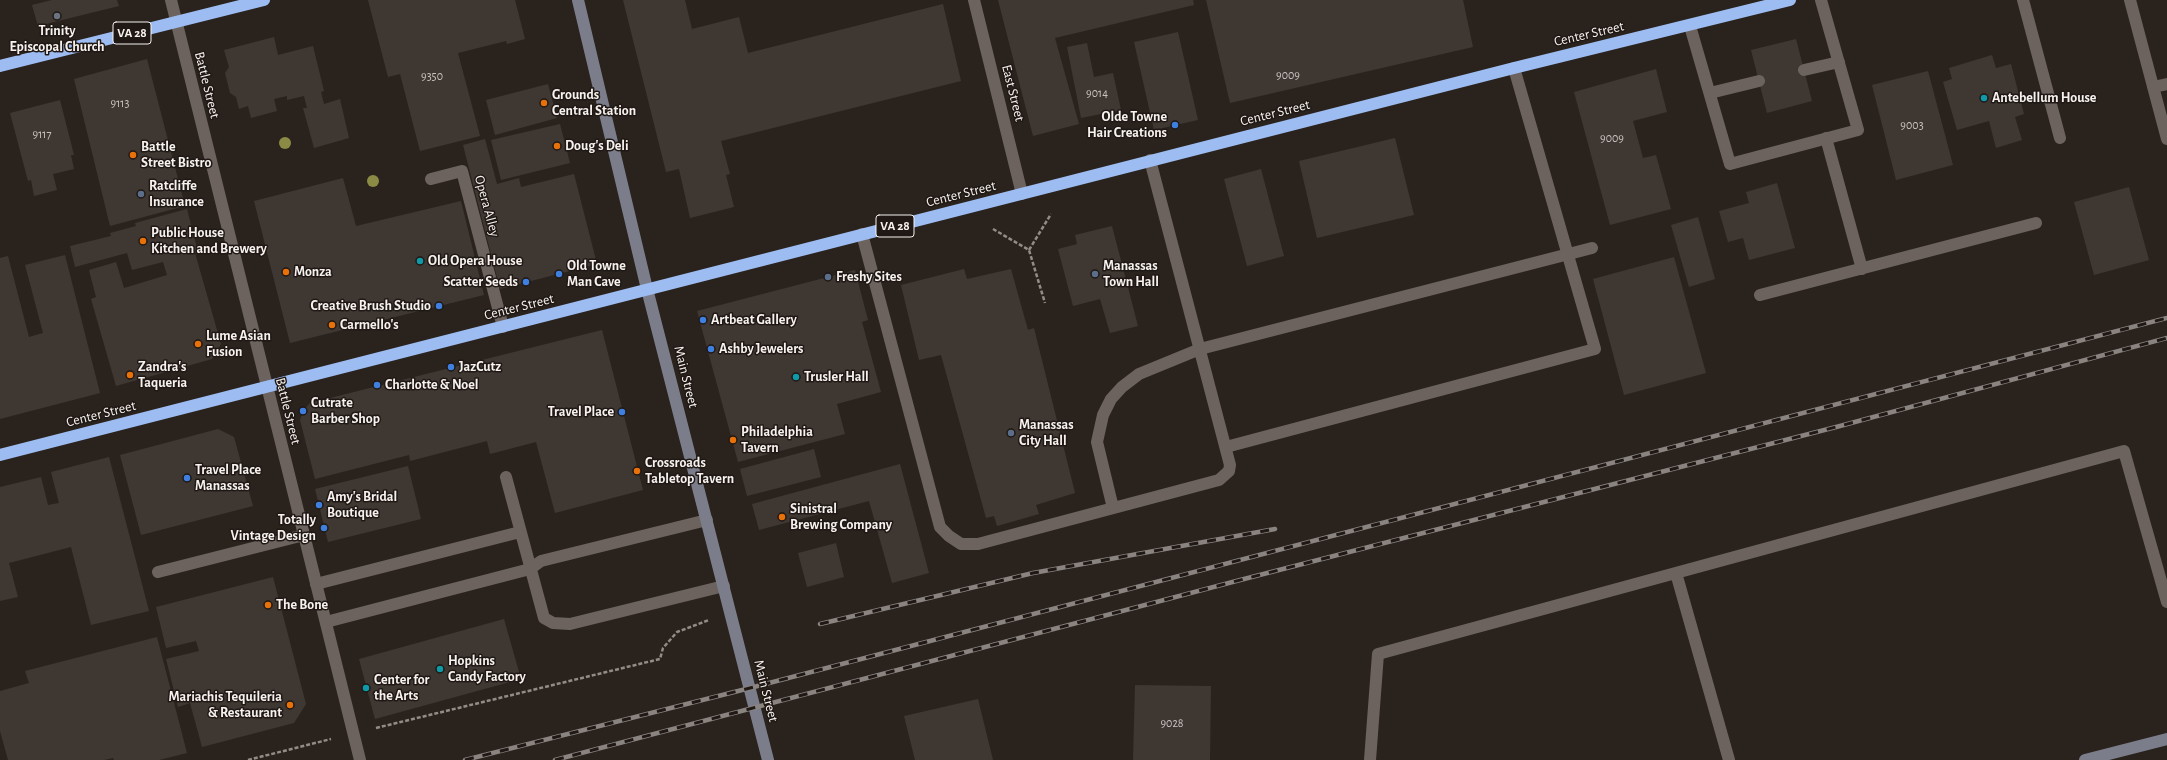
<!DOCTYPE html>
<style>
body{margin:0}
canvas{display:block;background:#29221d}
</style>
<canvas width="2167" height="760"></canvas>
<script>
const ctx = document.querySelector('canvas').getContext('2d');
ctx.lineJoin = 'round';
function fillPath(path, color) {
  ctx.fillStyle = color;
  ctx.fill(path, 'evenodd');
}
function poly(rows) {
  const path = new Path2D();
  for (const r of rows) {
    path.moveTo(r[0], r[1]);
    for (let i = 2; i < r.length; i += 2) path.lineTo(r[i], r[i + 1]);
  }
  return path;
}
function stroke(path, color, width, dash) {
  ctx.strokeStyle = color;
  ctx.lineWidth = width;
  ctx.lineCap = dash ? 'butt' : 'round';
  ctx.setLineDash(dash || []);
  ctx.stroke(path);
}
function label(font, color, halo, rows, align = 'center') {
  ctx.font = font + ' "Alegreya Sans",sans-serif';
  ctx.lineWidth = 3;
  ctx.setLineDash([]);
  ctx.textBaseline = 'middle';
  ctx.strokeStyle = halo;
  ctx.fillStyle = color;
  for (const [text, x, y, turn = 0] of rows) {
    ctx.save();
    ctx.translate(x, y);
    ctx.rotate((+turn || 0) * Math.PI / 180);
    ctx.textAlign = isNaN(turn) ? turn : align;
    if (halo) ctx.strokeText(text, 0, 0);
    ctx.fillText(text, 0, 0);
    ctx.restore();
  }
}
const building = poly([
 [52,0,117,0,119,6,38,26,32,5],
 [368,0,515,0,525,39,507,44,506,41,458,53,480,136,420,151,400,74,388,77],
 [623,0,685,0,692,29,739,17,748,53,943,4,961,81,721,141,730,174,726,175,734,207,690,218,679,169,666,172],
 [998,0,1193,0,1194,5,1055,38,1079,124,1033,136],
 [1206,0,1463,0,1473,47,1230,103],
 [1178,32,1198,120,1154,130,1134,42],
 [274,37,278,55,313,46,324,91,321,92,324,104,340,99,349,138,314,148,303,108,307,108,304,96,287,100,287,96,274,99,277,111,251,118,248,106,239,109,236,97,230,93,225,73,229,67,224,50],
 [1796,39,1812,101,1767,113,1751,50],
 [1087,43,1094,77,1113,73,1121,110,1081,118,1067,47],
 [1992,55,1996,68,2011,64,2024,114,2015,117,2022,140,1996,148,1989,121,1957,130,1943,82,1952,79,1949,68],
 [147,59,185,206,110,226,74,79],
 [1656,69,1667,112,1633,121,1643,158,1656,155,1671,209,1610,225,1574,92],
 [1928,71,1953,165,1896,180,1872,85],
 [548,84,557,118,495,135,486,100],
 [60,100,74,155,71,155,74,169,53,174,57,190,34,196,31,180,28,181,10,113],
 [560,124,570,163,501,180,491,140],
 [1395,138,1414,215,1317,238,1299,161],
 [485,139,497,184,519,178,521,187,574,174,597,264,500,289,463,145],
 [1261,169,1284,256,1247,266,1224,179],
 [343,178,356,226,461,201,484,295,290,343,254,201],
 [1777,183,1795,248,1749,260,1743,238,1728,242,1719,211,1749,203,1746,192],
 [2129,187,2149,260,2094,275,2074,202],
 [187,209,198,252,195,253,221,344,212,359,116,386,91,299,96,297,89,270,116,262,124,288,167,275,163,262,132,270,127,253,75,267,70,246,111,236,110,233,136,226,135,223],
 [1698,217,1715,279,1689,287,1671,225],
 [1112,226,1138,326,1110,333,1100,299,1073,306,1058,249,1077,244,1075,235],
 [65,255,100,393,0,419,0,258,8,256,29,337,43,333,25,265],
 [1674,257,1706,373,1624,395,1593,279],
 [964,269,967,279,1011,269,1028,330,1034,328,1075,493,1036,505,1039,514,997,526,994,516,986,518,941,355,919,360,901,285],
 [855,270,868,320,862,322,881,392,837,404,845,434,738,462,697,311],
 [602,330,643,490,555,513,536,442,490,454,487,441,410,461,409,455,315,479,300,420,303,411,310,403],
 [218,429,234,437,253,506,141,535,120,455],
 [814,449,821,477,747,496,740,469],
 [109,457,149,611,91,625,71,547,9,563,18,597,0,601,0,487,41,477,48,505,59,503,51,472],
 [900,464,929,573,892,583,869,501,759,530,752,504],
 [408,466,421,519,328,542,315,489],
 [836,543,844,577,807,587,798,553],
 [273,577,306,704,294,723,202,747,190,703,178,707,166,659,199,651,196,641,166,648,156,607],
 [504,619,521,679,375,719,359,659],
 [157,637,187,753,159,760,114,760,113,758,104,760,8,760,0,731,0,691,29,683,25,671],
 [1135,685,1211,686,1210,760,1133,760],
 [978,699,993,760,915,760,904,716]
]);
const path = poly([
 [993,229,1029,250,1045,303],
 [1029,250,1051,214],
 [376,728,660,659,663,648,677,632,709,620],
 [248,760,331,739]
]);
const lane = poly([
 [2023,0,2060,138],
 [2130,0,2167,139],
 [1690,26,1730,164,1858,130,1821,0],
 [1804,70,1839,62],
 [2153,87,2167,84],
 [1710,93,1759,81],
 [1826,138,1862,269],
 [431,179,462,171,503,327],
 [862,234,940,527,949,536,961,544,978,544,1219,480,1229,471,1230,465,1150,160],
 [1760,295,2036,223],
 [1226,447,1595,349,1514,68],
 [506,477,544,618,553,623,570,624,724,586],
 [1113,508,1097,442,1103,415,1111,399,1122,387,1139,374,1200,349,1592,248],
 [158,572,304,535],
 [1676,573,1729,760],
 [316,584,520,532],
 [326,622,530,569,541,561,707,520],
 [1370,760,1378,654,2124,451,2167,602]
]);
const street = poly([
 [171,0,360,760],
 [974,0,1022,194]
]);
const secondary = poly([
 [578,0,647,289,768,760],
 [2085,760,2167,739]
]);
const highway = poly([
 [0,66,264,0],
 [0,455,1514,68,1790,0]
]);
const rail = poly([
 [820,624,1033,573,1275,529],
 [465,760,750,688,2167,318],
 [555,760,1244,579,1840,426,2167,338]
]);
const trees = [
 [285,143],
 [373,181]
];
const markers = [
 [57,16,4,"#6b7280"],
 [1984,98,4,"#0f9aa8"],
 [544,103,4,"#e8710a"],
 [1175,125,4,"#3f7fe0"],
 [557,146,4,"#e8710a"],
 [133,155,4,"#e8710a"],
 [141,194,4,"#5c6f8a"],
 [143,241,4,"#e8710a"],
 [420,261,4,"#0f9aa8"],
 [286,272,4,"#e8710a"],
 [559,274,4,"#3f7fe0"],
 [1095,274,4,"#5c6f8a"],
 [828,277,4,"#5c6f8a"],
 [526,282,4,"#3f7fe0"],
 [439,306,4,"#3f7fe0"],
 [703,320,4,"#3f7fe0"],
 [332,325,4,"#e8710a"],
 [198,344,4,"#e8710a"],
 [711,349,4,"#3f7fe0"],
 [451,367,4,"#3f7fe0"],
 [130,375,4,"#e8710a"],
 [796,377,4,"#0f9aa8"],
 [377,385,4,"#3f7fe0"],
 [303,411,4,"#3f7fe0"],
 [622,412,4,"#3f7fe0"],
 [1011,433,4,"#5c6f8a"],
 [733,440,4,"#e8710a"],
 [637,471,4,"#e8710a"],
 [187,478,4,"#3f7fe0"],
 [319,505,4,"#3f7fe0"],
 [782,517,4,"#e8710a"],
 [324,528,4,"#3f7fe0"],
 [268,605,4,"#e8710a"],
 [440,669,4,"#0f9aa8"],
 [366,688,4,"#0f9aa8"],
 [290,705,4,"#e8710a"]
];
const numberNames = [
 ["9009",1288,75],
 ["9350",432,76],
 ["9014",1097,93],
 ["9113",120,103],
 ["9003",1912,125],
 ["9117",42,134],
 ["9009",1612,138],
 ["9028",1172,723]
];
const shields = [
 [132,33,38],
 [895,226,38]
];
const shieldNames = [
 ["VA 28",132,33],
 ["VA 28",895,226]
];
const poiNames = [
 ["Trinity",57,31,"center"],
 ["Episcopal Church",57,47,"center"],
 ["Grounds",552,95],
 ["Central Station",552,111],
 ["Antebellum House",1992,98],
 ["Olde Towne",1167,117,"right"],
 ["Hair Creations",1167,133,"right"],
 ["Doug's Deli",565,146],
 ["Battle",141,147],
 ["Street Bistro",141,163],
 ["Ratcliffe",149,186],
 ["Insurance",149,202],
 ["Public House",151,233],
 ["Kitchen and Brewery",151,249],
 ["Old Opera House",428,261],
 ["Old Towne",567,266],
 ["Man Cave",567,282],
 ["Manassas",1103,266],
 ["Town Hall",1103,282],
 ["Monza",294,272],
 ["Freshy Sites",836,277],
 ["Scatter Seeds",518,282,"right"],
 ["Creative Brush Studio",431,306,"right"],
 ["Artbeat Gallery",711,320],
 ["Carmello's",340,325],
 ["Lume Asian",206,336],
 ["Fusion",206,352],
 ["Ashby Jewelers",719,349],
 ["Zandra's",138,367],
 ["Taqueria",138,383],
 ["JazCutz",459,367],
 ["Trusler Hall",804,377],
 ["Charlotte & Noel",385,385],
 ["Cutrate",311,403],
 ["Barber Shop",311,419],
 ["Travel Place",614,412,"right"],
 ["Manassas",1019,425],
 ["City Hall",1019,441],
 ["Philadelphia",741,432],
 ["Tavern",741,448],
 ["Crossroads",645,463],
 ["Tabletop Tavern",645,479],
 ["Travel Place",195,470],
 ["Manassas",195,486],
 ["Amy's Bridal",327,497],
 ["Boutique",327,513],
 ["Sinistral",790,509],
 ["Brewing Company",790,525],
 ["Totally",316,520,"right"],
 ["Vintage Design",316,536,"right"],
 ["The Bone",276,605],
 ["Hopkins",448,661],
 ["Candy Factory",448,677],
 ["Center for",374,680],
 ["the Arts",374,696],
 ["Mariachis Tequileria",282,697,"right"],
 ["& Restaurant",282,713,"right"]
];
const streetNames = [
 ["Center Street",1589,34,-13],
 ["Battle Street",207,85,76],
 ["East Street",1013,93,76],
 ["Center Street",1275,113,-14],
 ["Center Street",961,194,-14],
 ["Opera Alley",487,206,75],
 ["Center Street",519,307,-14],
 ["Main Street",686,377,76],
 ["Battle Street",288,411,76],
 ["Center Street",101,414,-14],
 ["Main Street",766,691,76]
];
fillPath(building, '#3f3732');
stroke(path, '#928c88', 2.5, [4, 2]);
stroke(lane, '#6c635e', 12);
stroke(street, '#6c635e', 12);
stroke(secondary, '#7b7e8a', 12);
stroke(highway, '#9dbcf1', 12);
stroke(rail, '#8a8480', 4.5);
stroke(rail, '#1f1814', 3, [9]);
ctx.fillStyle = '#8b8b45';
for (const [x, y] of trees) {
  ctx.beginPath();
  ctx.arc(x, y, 6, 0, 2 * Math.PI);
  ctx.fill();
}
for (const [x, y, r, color] of markers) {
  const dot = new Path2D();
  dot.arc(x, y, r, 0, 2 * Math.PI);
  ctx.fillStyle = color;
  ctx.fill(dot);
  stroke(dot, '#1f1814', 1.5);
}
label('12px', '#c9c3c0', null, numberNames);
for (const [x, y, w] of shields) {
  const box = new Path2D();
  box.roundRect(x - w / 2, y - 11, w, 22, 3);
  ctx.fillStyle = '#1f1814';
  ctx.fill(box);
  stroke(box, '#f7f2ef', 1);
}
label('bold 13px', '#f7f2ef', null, shieldNames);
label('bold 14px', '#f7f2ef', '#1f1814', poiNames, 'left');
label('14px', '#f7f2ef', '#1f1814', streetNames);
</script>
